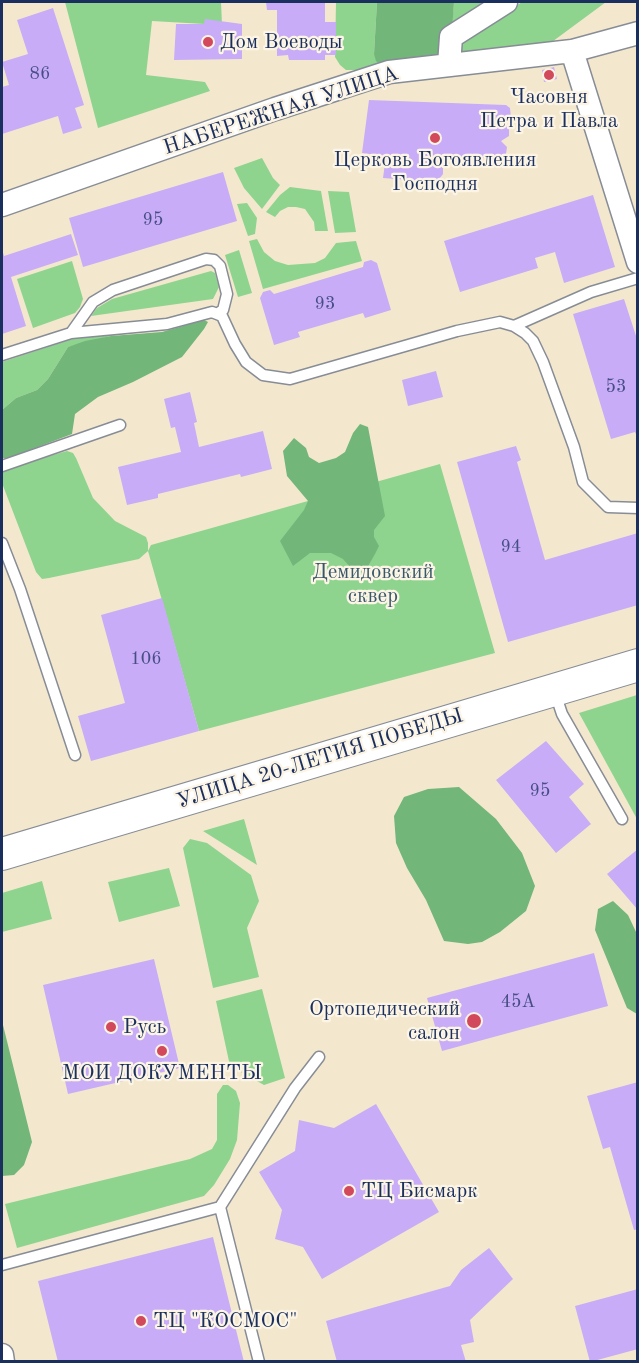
<!DOCTYPE html>
<meta charset="utf-8">
<style>
body{margin:0}
#map{position:relative;width:639px;height:1363px;overflow:hidden;background:#f3e8cd;font-family:"Old Standard TT",serif}
canvas{display:block}
.frame{position:absolute;inset:0;border:3px solid #1b2f5e;pointer-events:none}
</style>
<div id="map">
<canvas width="639" height="1363"></canvas>
<div class="frame"></div>
</div>
<script>
const ctx = document.querySelector('canvas').getContext('2d');
ctx.lineJoin = 'round';
function fillPath(path, color) {
  ctx.fillStyle = color;
  ctx.fill(path, 'evenodd');
}
function poly(rows) {
  const path = new Path2D();
  for (const r of rows) {
    path.moveTo(r[0], r[1]);
    for (let i = 2; i < r.length; i += 2) path.lineTo(r[i], r[i + 1]);
  }
  return path;
}
function stroke(path, color, width, dash) {
  ctx.strokeStyle = color;
  ctx.lineWidth = width;
  ctx.lineCap = dash ? 'butt' : 'round';
  ctx.setLineDash(dash || []);
  ctx.stroke(path);
}
function label(font, color, halo, rows, align = 'center') {
  ctx.font = font + ' "Old Standard TT",serif';
  ctx.lineWidth = 4.5;
  ctx.setLineDash([]);
  ctx.textBaseline = 'middle';
  ctx.strokeStyle = halo;
  ctx.fillStyle = color;
  for (const [text, x, y, turn = 0] of rows) {
    ctx.save();
    ctx.translate(x, y);
    ctx.rotate((+turn || 0) * Math.PI / 180);
    ctx.textAlign = isNaN(turn) ? turn : align;
    if (halo) ctx.strokeText(text, 0, 0);
    ctx.fillText(text, 0, 0);
    ctx.restore();
  }
}
const green = poly([
 [65,2,221,2,222,25,152,21,146,75,205,82,210,91,98,128],
 [336,2,377,2,374,54,387,66,356,70,346,70,340,65,335,57],
 [454,2,506,2,451,37],
 [522,2,606,2,541,50,455,59,456,46],
 [262,158,273,178,280,185,262,209,244,188,234,168],
 [290,187,321,191,328,231,315,231,314,222,305,209,296,207,288,207,280,211,275,217,266,212,280,195],
 [328,191,349,192,356,232,335,233],
 [247,203,257,218,255,234,248,236,237,204],
 [257,239,264,252,275,261,288,265,315,263,325,258,336,243,356,241,362,261,263,289,249,241],
 [239,250,252,293,238,297,225,255],
 [72,261,83,299,80,307,75,313,33,328,17,279],
 [211,271,215,273,219,287,213,299,91,316,97,308,112,299],
 [135,333,111,336,68,347,48,379,37,390,16,398,2,410,2,362,78,337],
 [67,451,73,453,76,458,93,498,115,521,146,537,148,543,148,551,151,545,440,464,495,653,199,731,148,551,139,559,49,578,42,579,36,572,2,483,2,473,7,468],
 [637,695,637,819,579,713],
 [244,819,257,865,203,831],
 [190,839,207,843,251,875,259,901,247,928,259,977,213,988,183,848],
 [169,868,180,906,119,922,108,882],
 [42,881,52,919,2,932,2,893],
 [262,989,285,1078,264,1085,230,1066,216,1001],
 [223,1085,228,1085,236,1091,240,1103,237,1140,230,1159,214,1185,204,1196,17,1248,5,1204,190,1159,212,1149,217,1140,217,1094]
]);
const forest = poly([
 [377,2,454,2,450,60,381,65,376,61,374,54],
 [204,320,208,322,204,329,182,357,133,382,98,397,75,414,72,434,9,458,2,458,2,410,16,398,37,390,48,379,68,347,85,341,111,336,162,332],
 [360,424,368,427,385,516,374,530,374,537,379,546,375,554,367,568,354,579,351,568,343,559,331,553,310,553,293,566,280,541,304,510,308,501,287,476,283,451,294,438,306,448,309,457,319,463,336,458,345,452,353,433],
 [459,787,496,819,522,853,535,886,526,911,500,932,482,942,468,944,444,941,426,900,407,868,396,843,394,816,404,797,428,789],
 [613,901,628,915,637,934,637,1014,627,1008,595,930,598,909],
 [2,1021,32,1142,24,1165,14,1175,2,1176]
]);
const building = poly([
 [266,2,325,2,325,22,336,22,336,55,325,55,325,60,289,60,288,55,277,56,277,10,267,10],
 [53,8,84,105,75,108,82,128,63,134,58,116,2,134,2,87,9,85,2,62,28,54,17,20],
 [205,19,242,24,242,59,174,60,176,24,204,24],
 [554,67,557,79,544,82,542,70],
 [369,100,506,105,510,108,511,118,504,123,509,129,509,136,501,141,507,147,506,154,499,159,440,156,443,161,443,174,437,182,383,178,386,156,362,153],
 [223,172,237,221,83,267,69,218],
 [593,195,615,267,564,283,555,252,535,258,538,268,460,292,444,241],
 [71,234,78,255,11,277,26,326,2,334,2,249,4,256],
 [371,260,377,263,391,310,365,318,363,313,298,332,300,337,274,345,260,298,263,292,270,290,274,294,363,267,364,262],
 [624,299,638,342,638,438,635,432,611,439,573,314],
 [436,371,443,397,408,406,402,380],
 [190,392,197,422,194,423,199,447,263,431,272,469,241,477,240,474,158,494,158,498,127,505,118,467,181,452,175,427,171,428,164,399],
 [516,446,521,460,517,462,545,560,638,533,638,605,508,642,457,462],
 [162,598,199,731,91,761,78,716,125,703,101,615],
 [546,741,584,784,569,797,591,824,556,853,496,780],
 [638,849,638,910,607,874],
 [594,953,608,1006,442,1051,427,998],
 [154,959,180,1068,68,1094,43,985],
 [638,1082,638,1229,634,1230,610,1147,603,1149,587,1096],
 [376,1104,439,1212,322,1279,303,1247,275,1239,282,1210,259,1172,295,1151,299,1120,334,1128],
 [213,1237,244,1362,58,1362,38,1281],
 [489,1248,513,1279,470,1320,474,1342,461,1345,466,1362,337,1362,326,1321,450,1286,461,1270],
 [638,1289,638,1349,590,1362,575,1306]
]);
const lane = poly([
 [514,326,591,292,638,278],
 [71,333,93,302,113,290,206,259,214,260,220,266,227,294,223,310,218,313],
 [2,355,71,333,167,324,212,312,222,316,235,344,246,362,263,375,290,379,457,331,500,322,514,326,525,333,533,341,543,362,574,447,583,482,608,507,638,508],
 [2,466,120,425],
 [2,543,20,589,75,755],
 [555,693,562,714,622,819],
 [220,1207,259,1362],
 [2,1265,220,1207,295,1088,319,1057]
]);
const street = poly([
 [572,51,638,262],
 [449,65,451,37,506,2],
 [2,205,275,109,389,72,572,51,638,33],
 [2,1355,3,1362]
]);
const secondary = poly([
 [2,854,638,665]
]);
const markers = [
 [208,42,6,"#d1495b"],
 [549,75,6,"#d1495b"],
 [435,138,6,"#d1495b"],
 [474,1021,8,"#d1495b"],
 [111,1027,6,"#d1495b"],
 [162,1051,6,"#d1495b"],
 [349,1191,6,"#d1495b"],
 [141,1321,6,"#d1495b"]
];
const numberNames = [
 ["86",40,74],
 ["95",153,220],
 ["93",325,304],
 ["53",616,387],
 ["94",511,547],
 ["106",146,659],
 ["95",540,791],
 ["45А",518,1002]
];
const poiNames = [
 ["Дом Воеводы",220,42],
 ["Часовня",549,97,"center"],
 ["Петра и Павла",549,121,"center"],
 ["Церковь Богоявления",435,160,"center"],
 ["Господня",435,184,"center"],
 ["Ортопедический",460,1009,"right"],
 ["салон",460,1033,"right"],
 ["Русь",123,1027],
 ["МОИ ДОКУМЕНТЫ",162,1073,"center"],
 ["ТЦ Бисмарк",361,1191],
 ["ТЦ \"КОСМОС\"",153,1321]
];
const streetNames = [
 ["НАБЕРЕЖНАЯ УЛИЦА",281,111,-18],
 ["УЛИЦА 20-ЛЕТИЯ ПОБЕДЫ",320,759,-17]
];
const parkNames = [
 ["Демидовский",373,572],
 ["сквер",373,596]
];
fillPath(green, '#8ed48e');
fillPath(forest, '#72b679');
fillPath(building, '#c8acf8');
stroke(lane, '#878c96', 13);
stroke(street, '#878c96', 25);
stroke(secondary, '#878c96', 34);
stroke(lane, '#fff', 10);
stroke(street, '#fff', 22);
stroke(secondary, '#fff', 32);
for (const [x, y, r, color] of markers) {
  const dot = new Path2D();
  dot.arc(x, y, r, 0, 2 * Math.PI);
  ctx.fillStyle = color;
  ctx.fill(dot);
  stroke(dot, '#fcf5e5', 2);
}
label('18px', '#464e84', null, numberNames);
label('21px', '#1b2f5e', '#fcf5e5', poiNames, 'left');
label('21px', '#1b2f5e', '#fcf5e5', streetNames);
label('21px', '#38586a', '#fcf5e5', parkNames);
</script>
